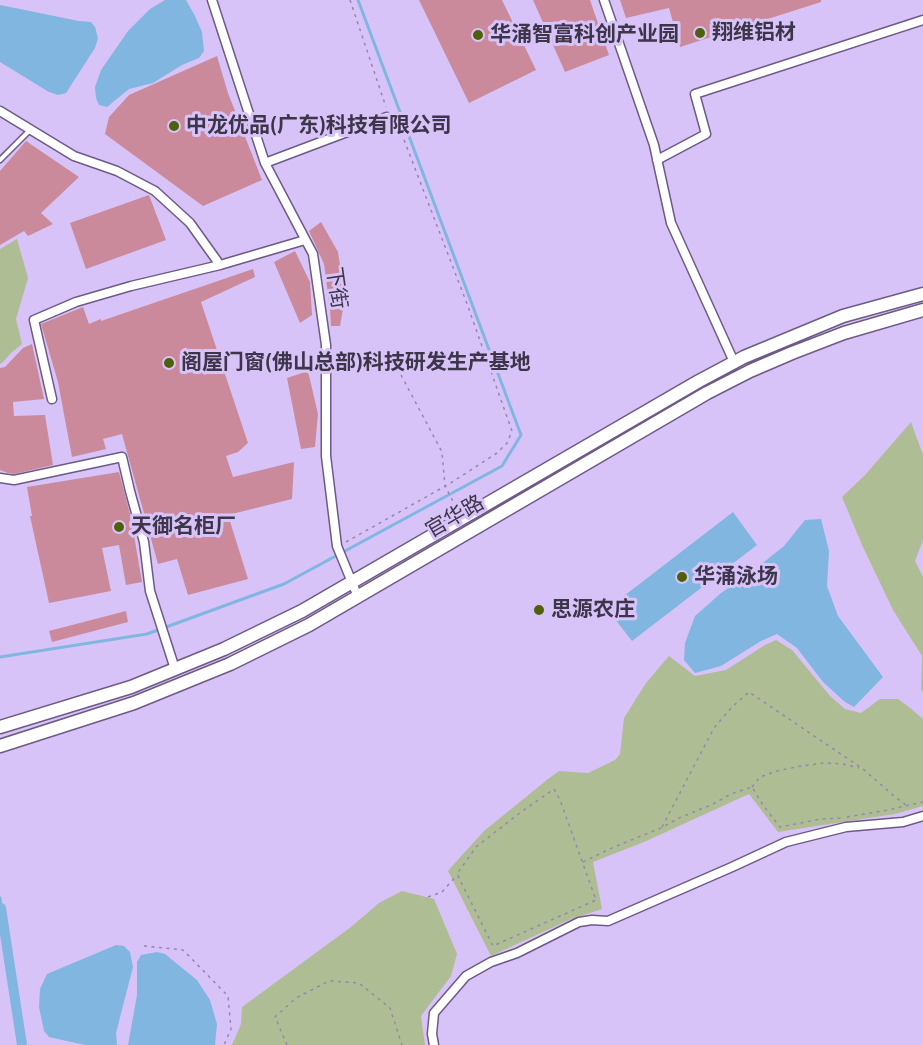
<!DOCTYPE html>
<meta charset="utf-8">
<style>
body{margin:0}
canvas{display:block;background:#d7c3f7}
</style>
<canvas width="923" height="1045"></canvas>
<script>
const ctx = document.querySelector('canvas').getContext('2d');
ctx.lineJoin = 'round';
function fillPath(path, color) {
  ctx.fillStyle = color;
  ctx.fill(path, 'evenodd');
}
function poly(rows) {
  const path = new Path2D();
  for (const r of rows) {
    path.moveTo(r[0], r[1]);
    for (let i = 2; i < r.length; i += 2) path.lineTo(r[i], r[i + 1]);
  }
  return path;
}
function stroke(path, color, width, dash) {
  ctx.strokeStyle = color;
  ctx.lineWidth = width;
  ctx.lineCap = dash ? 'butt' : 'round';
  ctx.setLineDash(dash || []);
  ctx.stroke(path);
}
function label(font, color, halo, rows, align = 'center') {
  ctx.font = font + ' Cabin,"Noto Sans SC",sans-serif';
  ctx.lineWidth = 6;
  ctx.setLineDash([]);
  ctx.textBaseline = 'middle';
  ctx.strokeStyle = halo;
  ctx.fillStyle = color;
  for (const [text, x, y, turn = 0] of rows) {
    ctx.save();
    ctx.translate(x, y);
    ctx.rotate((+turn || 0) * Math.PI / 180);
    ctx.textAlign = isNaN(turn) ? turn : align;
    if (halo) ctx.strokeText(text, 0, 0);
    ctx.fillText(text, 0, 0);
    ctx.restore();
  }
}
const green = poly([
 [17,239,28,278,16,319,22,344,11,353,2,363,0,364,0,249],
 [911,422,923,455,923,540,915,561,923,577,923,692,921,689,922,656,893,610,862,545,842,497,865,475],
 [776,640,792,650,830,696,845,709,861,713,880,699,898,699,909,707,923,719,923,806,895,814,778,832,749,794,644,842,593,862,602,909,571,919,491,956,448,871,454,864,484,831,548,779,559,771,588,773,615,760,620,754,624,718,646,683,669,656,695,676,726,670,765,645],
 [402,891,434,899,457,954,451,976,421,1016,425,1045,232,1045,241,1024,242,1007,351,927,379,903]
]);
const water = poly([
 [165,0,186,0,195,16,202,32,204,51,199,58,182,65,153,83,129,89,107,107,99,105,96,98,95,87,101,70,128,31,150,9],
 [0,5,79,21,91,22,95,27,98,38,95,48,66,93,58,95,49,92,0,62],
 [733,512,757,545,632,641,607,609],
 [821,519,829,551,827,586,838,616,883,677,854,707,845,702,823,682,797,648,777,634,761,641,721,666,695,673,684,660,685,643,695,616,721,593,749,574,784,546,805,520],
 [116,945,124,946,130,952,133,967,116,1033,117,1045,85,1045,49,1037,44,1031,39,1007,40,989,47,974],
 [157,952,165,954,197,980,210,1000,217,1024,215,1045,128,1045,137,995,137,962,141,955]
]);
const stream = poly([
 [0,657,147,634,284,584,502,466,521,435,358,0],
 [0,898,1,908]
]);
const canal = poly([
 [1,908,22,1045]
]);
const building = poly([
 [419,0,502,0,536,70,469,103],
 [533,0,590,0,609,55,565,72],
 [620,0,821,0,821,2,680,47,669,8,626,18],
 [217,56,228,93,262,180,203,206,105,134,109,117,129,95],
 [26,141,79,177,41,213,53,224,28,236,24,231,0,245,0,171],
 [149,195,166,240,86,269,70,223],
 [321,222,338,252,345,298,340,326,331,326,330,309,324,264,309,231],
 [295,251,310,282,312,315,300,323,274,262],
 [253,269,255,277,201,302,248,443,238,452,226,456,233,477,294,462,292,499,228,515,248,579,188,595,177,559,158,564,122,434,103,439,106,449,72,457,58,382,41,324,83,307,89,324,101,319,101,321],
 [32,344,44,399,13,402,14,416,45,415,53,465,14,474,8,473,0,470,0,368,5,367,23,348],
 [308,371,318,414,315,447,301,449,287,378],
 [119,472,131,518,142,582,126,585,119,545,102,548,111,591,49,603,30,516,32,516,27,487],
 [126,611,128,622,52,642,49,631]
]);
const path = poly([
 [350,0,386,107],
 [401,375,442,452,445,486,457,509],
 [346,542,449,484,497,453,507,443,512,431,466,301,396,119],
 [752,787,760,777,777,771,801,766,824,763,843,764,859,768],
 [554,789,560,800,596,900,493,946,457,874,476,847,521,812,554,789],
 [847,817,883,811,923,802],
 [662,827,714,728,732,707,749,692,863,769,894,796,907,806],
 [583,862,614,847,661,828,679,818,711,805,731,794,752,787,763,805,780,827,821,819,843,818],
 [428,897,442,892,457,875],
 [144,946,183,950,228,996,231,1029,224,1045],
 [287,1045,275,1017,296,998,329,981,359,983,390,1008,402,1045]
]);
const service = poly([
 [0,160,30,130]
]);
const minor = poly([
 [212,0,265,163,313,254,326,345,326,456,337,546,358,597],
 [604,0,654,145,671,223,734,362],
 [0,111,74,156,117,171,155,191,190,223,220,265,305,240],
 [657,160,706,134,695,94,923,20],
 [265,163,387,117],
 [52,399,34,320,76,302,131,286,220,265],
 [0,478,14,480,122,457,130,491,144,542,150,591,175,669],
 [434,1045,432,1034,434,1013,466,976,491,962,517,953,579,922,592,920,608,921,732,867,786,842,846,827,903,822,923,816]
]);
const secondary = poly([
 [0,727,131,687,224,649,302,611,699,381,744,357,843,316,923,294],
 [0,746,134,703,230,664,309,625,707,393,750,371,792,353,844,333,923,310]
]);
const markers = [
 [700,33,6,"#4e610a"],
 [478,35,6,"#4e610a"],
 [174,126,6,"#4e610a"],
 [169,363,6,"#4e610a"],
 [119,527,6,"#4e610a"],
 [682,577,6,"#4e610a"],
 [539,610,6,"#4e610a"]
];
const poiNames = [
 ["翔维铝材",712,33],
 ["华涌智富科创产业园",490,35],
 ["中龙优品(广东)科技有限公司",186,126],
 ["阁屋门窗(佛山总部)科技研发生产基地",181,363],
 ["天御名柜厂",131,527],
 ["华涌泳场",694,577],
 ["思源农庄",551,610]
];
const streetNames = [
 ["下街",336,288,82],
 ["官华路",455,517,-30]
];
fillPath(green, '#afbd94');
fillPath(water, '#81b6e0');
stroke(stream, '#81b6e0', 3);
stroke(canal, '#81b6e0', 10);
fillPath(building, '#cb8a9b');
stroke(service, '#6d5a87', 7);
stroke(minor, '#6d5a87', 11);
stroke(secondary, '#6d5a87', 15);
stroke(path, '#9687ae', 1.5, [3, 4.5]);
stroke(service, '#fff', 4);
stroke(minor, '#fff', 8);
stroke(secondary, '#fff', 12);
for (const [x, y, r, color] of markers) {
  const dot = new Path2D();
  dot.arc(x, y, r, 0, 2 * Math.PI);
  ctx.fillStyle = color;
  ctx.fill(dot);
  stroke(dot, '#d7c3f7', 2);
}
label('bold 21px', '#3d3549', '#d7c3f7', poiNames, 'left');
label('21px', '#3d3549', '#d7c3f7', streetNames);
</script>
